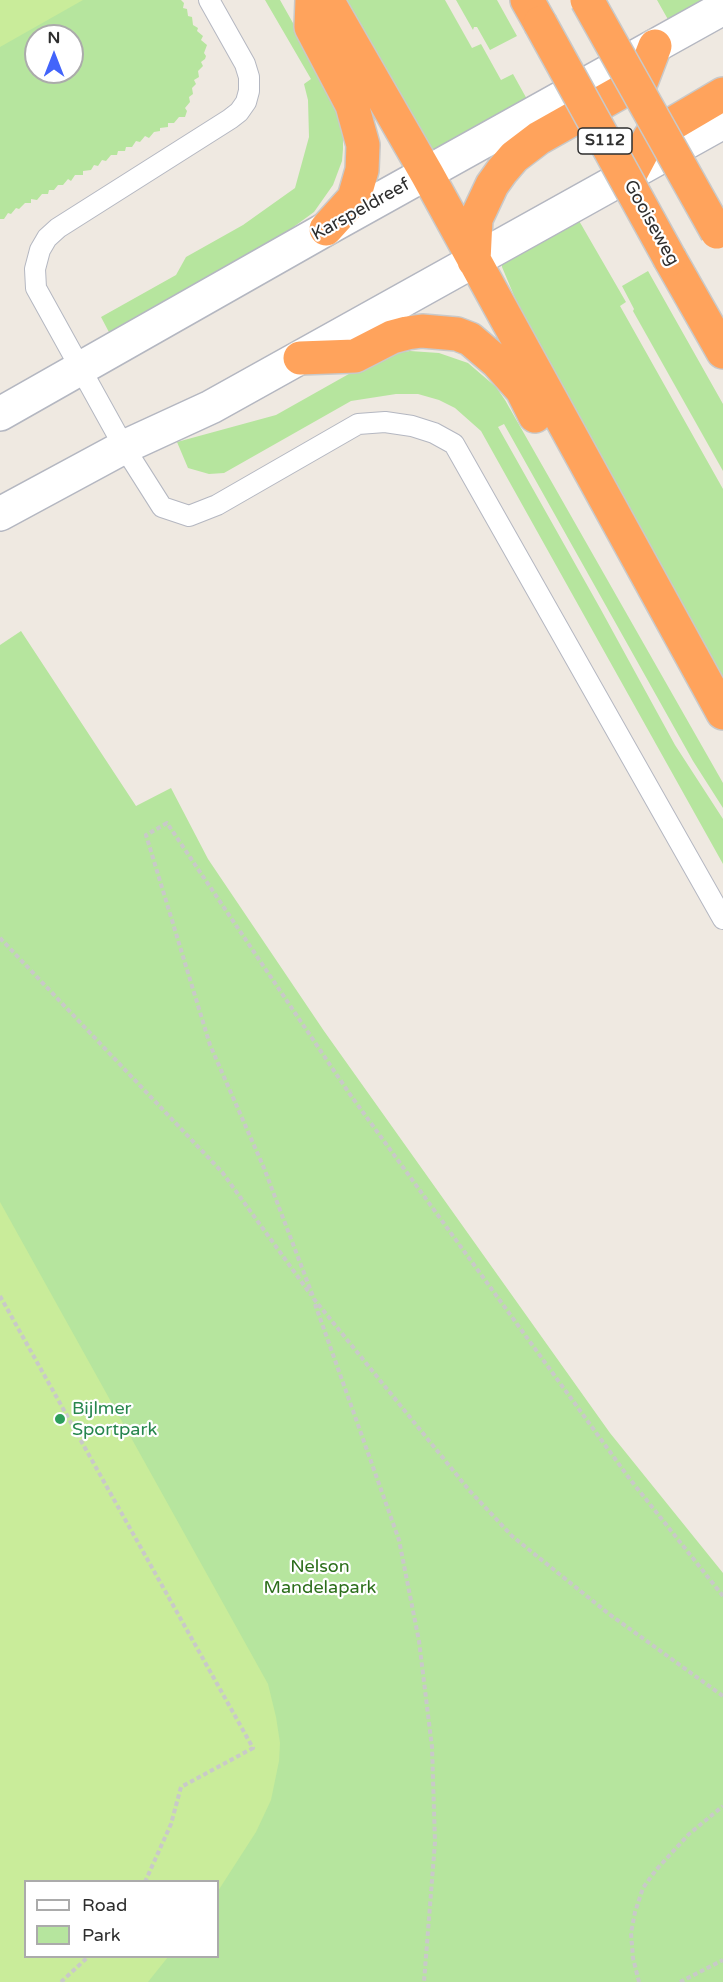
<!DOCTYPE html>
<style>
body{margin:0}
#map{position:relative;width:723px;height:1982px;overflow:hidden;background:#efe9e1;font-family:"Varela Round",sans-serif}
canvas{display:block}
.legend{position:absolute;left:24px;top:1880px;width:195px;height:78px;box-sizing:border-box;background:#fff;border:2px solid #ababab;margin:0;padding:8px 10px;list-style:none;font-size:18px;color:#2e2e2e}
.legend li{display:flex;align-items:center;gap:12px;height:30px}
.legend b{width:30px;border:2px solid #ababab}
.north{position:absolute;left:24px;top:24px;width:60px;height:60px;box-sizing:border-box;background:#fff;border:2px solid #ababab;border-radius:50%;rotate:0deg;font-size:16px;font-weight:700;line-height:24px;text-align:center;color:#2e2e2e}
.north::after{content:'';display:block;margin:auto;width:21px;height:27px;background:#4264fb;clip-path:polygon(50% 0,100% 100%,50% 72%,0 100%)}
</style>
<div id="map">
<canvas width="723" height="1982"></canvas>
<ul class="legend">
<li><b style="height:8px;background:#fff"></b>Road</li>
<li><b style="height:16px;background:#b6e59e"></b>Park</li>
</ul>
<div class="north">N</div>
</div>
<script>
const ctx = document.querySelector('canvas').getContext('2d');
ctx.lineJoin = 'round';
function fillPath(path, color) {
  ctx.fillStyle = color;
  ctx.fill(path, 'evenodd');
}
function poly(rows) {
  const path = new Path2D();
  for (const r of rows) {
    path.moveTo(r[0], r[1]);
    for (let i = 2; i < r.length; i += 2) path.lineTo(r[i], r[i + 1]);
  }
  return path;
}
function stroke(path, color, width, dash) {
  ctx.strokeStyle = color;
  ctx.lineWidth = width;
  ctx.lineCap = dash ? 'butt' : 'round';
  ctx.setLineDash(dash || []);
  ctx.stroke(path);
}
function label(font, color, halo, rows, align = 'center') {
  ctx.font = font + ' "Varela Round",sans-serif';
  ctx.lineWidth = 4.5;
  ctx.setLineDash([]);
  ctx.textBaseline = 'middle';
  ctx.strokeStyle = halo;
  ctx.fillStyle = color;
  for (const [text, x, y, turn = 0] of rows) {
    ctx.save();
    ctx.translate(x, y);
    ctx.rotate((+turn || 0) * Math.PI / 180);
    ctx.textAlign = isNaN(turn) ? turn : align;
    if (halo) ctx.strokeText(text, 0, 0);
    ctx.fillText(text, 0, 0);
    ctx.restore();
  }
}
const green = poly([
 [0,0,181,0,184,3,183,8,187,9,188,16,192,17,193,25,198,28,197,31,203,36,201,40,207,45,204,53,206,56,205,59,201,62,203,66,198,71,199,77,194,80,196,84,192,88,193,94,189,97,190,102,185,108,187,111,185,117,179,117,174,123,168,123,168,127,160,128,160,131,154,132,149,138,145,136,140,142,136,141,132,147,126,147,125,151,118,151,117,155,111,155,106,161,102,160,98,166,94,165,91,170,83,171,83,175,75,175,71,181,68,179,63,185,58,185,54,190,49,190,48,194,42,194,37,200,31,199,31,203,25,203,19,209,16,208,11,214,8,213,4,219,0,219],
 [36,36,72,36,72,72,36,72],
 [265,0,280,0,332,92,343,128,343,149,342,161,333,185,314,212,254,256,111,336,101,317,176,275,186,257,243,225,295,188,309,137,308,100,304,84,311,79],
 [341,0,445,0,472,48,481,44,501,80,513,74,528,101,434,154],
 [456,0,497,0,517,36,490,50,477,27,474,27,473,30],
 [657,0,714,0,670,23],
 [578,219,626,302,620,306,723,489,723,680,531,336,502,267,502,262],
 [648,271,723,404,723,471,633,311,634,309,622,286],
 [410,351,439,353,468,363,496,387,505,400,723,783,723,808,693,761,504,424,498,427,600,608,675,745,723,819,723,864,481,431,455,408,439,400,418,394,396,394,351,401,224,473,209,474,188,468,177,442,276,415,363,366,394,353],
 [21,631,136,806,171,788,208,859,324,1031,610,1433,723,1573,723,1982,0,1982,0,645],
 [26,1882,218,1882,218,1956,26,1956]
]);
const pitch = poly([
 [0,0,83,0,0,47],
 [0,1202,268,1684,276,1717,280,1743,279,1761,271,1800,256,1832,218,1891,218,1882,26,1882,26,1956,168,1957,148,1982,0,1982]
]);
const path = poly([
 [0,938,222,1172,311,1295],
 [0,1296,253,1748,181,1787,171,1824,145,1882],
 [315,1304,399,1540,419,1641,432,1747,435,1842,424,1982],
 [723,1596,629,1478,349,1093,167,823,146,835,210,1045,264,1168,314,1299,469,1490,512,1536,609,1614,723,1696],
 [61,1982,89,1956],
 [639,1982,633,1958,631,1933,635,1912,643,1888,656,1870,689,1834,723,1806],
 [680,1982,723,1960]
]);
const lane = poly([
 [209,0,245,64,249,77,249,91,246,102,239,112,230,119,58,228,47,238,40,250,35,269,36,288,124,447,162,507,189,516,217,505,358,424,385,422,412,426,434,433,454,444,723,919]
]);
const secondary = poly([
 [0,414,326,229,723,8],
 [0,514,124,447,211,407,723,122]
]);
const highway = poly([
 [312,0,311,27,352,105,363,145,362,170,354,198,326,229],
 [327,0,427,174,723,713],
 [527,0,540,23],
 [631,173,650,137,723,94],
 [670,259,723,352],
 [474,261,476,219,492,185,502,171,514,157,539,138,642,80,655,46],
 [300,358,355,356,392,337,407,333,422,331,457,334,470,339,497,362,522,390,535,416]
]);
const highwayBridge = poly([
 [587,0,717,232],
 [540,23,670,259]
]);
const markers = [
 [60,1419,6,"#2e9e5b"]
];
const shields = [
 [605,141,54]
];
const shieldNames = [
 ["S112",605,141]
];
const streetNames = [
 ["Karspeldreef",361,210,-29],
 ["Gooiseweg",651,223,61]
];
const leisureNames = [
 ["Bijlmer",72,1409],
 ["Sportpark",72,1430]
];
const parkNames = [
 ["Nelson",320,1567],
 ["Mandelapark",320,1588]
];
fillPath(green, '#b6e59e');
fillPath(pitch, '#c9ec9a');
stroke(lane, '#b4b7c1', 22);
stroke(secondary, '#b4b7c1', 36);
stroke(highway, '#c9c9c9', 36);
stroke(path, '#c9c9c9', 4, [4.5, 3]);
stroke(lane, '#fff', 20);
stroke(secondary, '#fff', 33);
stroke(highway, '#ffa35c', 33);
stroke(highwayBridge, '#c9c9c9', 36, []);
stroke(highwayBridge, '#ffa35c', 33);
for (const [x, y, r, color] of markers) {
  const dot = new Path2D();
  dot.arc(x, y, r, 0, 2 * Math.PI);
  ctx.fillStyle = color;
  ctx.fill(dot);
  stroke(dot, '#fff', 2);
}
for (const [x, y, w] of shields) {
  const box = new Path2D();
  box.roundRect(x - w / 2, y - 13, w, 26, 4.5);
  ctx.fillStyle = '#fff';
  ctx.fill(box);
  stroke(box, '#2e2e2e', 1.5);
}
label('bold 16px', '#2e2e2e', null, shieldNames);
label('18px', '#2e2e2e', '#fff', streetNames);
label('18px', '#27864d', '#fff', leisureNames, 'left');
label('18px', '#2c6e1b', '#fff', parkNames);
</script>
